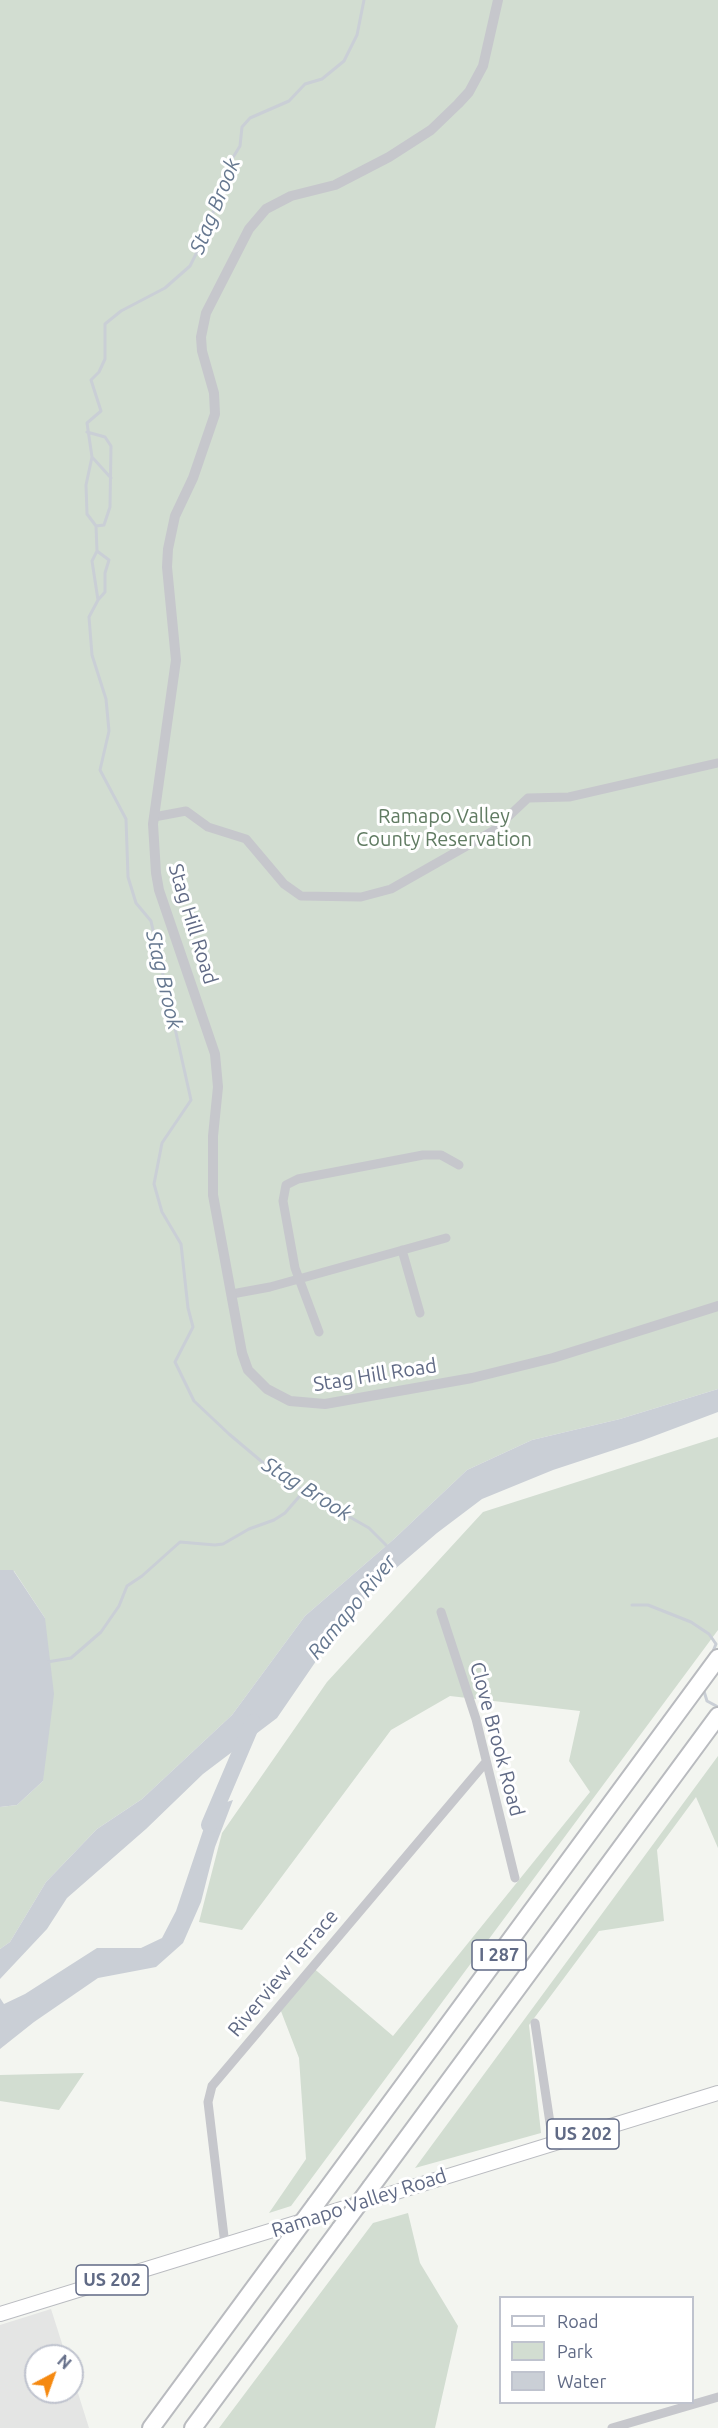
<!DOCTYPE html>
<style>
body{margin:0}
#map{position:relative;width:718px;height:2428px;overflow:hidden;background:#f3f5f0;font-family:Ubuntu,sans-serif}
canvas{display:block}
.legend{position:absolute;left:499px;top:2296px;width:195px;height:108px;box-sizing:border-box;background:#fff;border:2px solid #bfc3ce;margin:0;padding:8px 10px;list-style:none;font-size:18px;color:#606a85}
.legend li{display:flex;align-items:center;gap:12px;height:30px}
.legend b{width:30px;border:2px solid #bfc3ce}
.north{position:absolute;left:24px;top:2344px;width:60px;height:60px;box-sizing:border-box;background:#fff;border:2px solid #bfc3ce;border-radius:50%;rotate:41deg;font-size:16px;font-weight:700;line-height:24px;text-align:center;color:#606a85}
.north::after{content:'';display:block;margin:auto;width:21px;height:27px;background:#f58910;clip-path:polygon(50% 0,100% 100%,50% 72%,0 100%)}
</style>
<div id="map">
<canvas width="718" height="2428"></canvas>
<ul class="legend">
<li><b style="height:8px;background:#fff"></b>Road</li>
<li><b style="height:16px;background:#d2ddd1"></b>Park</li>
<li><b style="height:16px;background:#cacfd6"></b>Water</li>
</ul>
<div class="north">N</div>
</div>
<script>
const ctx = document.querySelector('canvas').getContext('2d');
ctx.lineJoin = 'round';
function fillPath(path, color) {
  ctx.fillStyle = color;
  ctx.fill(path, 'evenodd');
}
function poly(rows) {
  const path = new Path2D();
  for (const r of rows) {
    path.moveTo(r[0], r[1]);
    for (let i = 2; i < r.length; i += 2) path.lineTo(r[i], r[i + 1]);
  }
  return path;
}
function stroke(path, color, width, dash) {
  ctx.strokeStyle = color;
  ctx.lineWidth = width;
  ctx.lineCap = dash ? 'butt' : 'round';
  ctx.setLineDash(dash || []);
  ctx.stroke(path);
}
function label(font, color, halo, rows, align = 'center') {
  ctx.font = font + ' Ubuntu,sans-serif';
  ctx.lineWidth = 6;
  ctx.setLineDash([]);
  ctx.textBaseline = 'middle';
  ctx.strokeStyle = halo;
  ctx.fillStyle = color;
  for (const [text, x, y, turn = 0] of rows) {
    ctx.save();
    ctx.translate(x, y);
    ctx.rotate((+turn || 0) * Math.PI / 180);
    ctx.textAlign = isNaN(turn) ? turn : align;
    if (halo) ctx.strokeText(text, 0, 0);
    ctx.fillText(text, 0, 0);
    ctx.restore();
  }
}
const built = poly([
 [51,2309,66,2356,36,2356,36,2392,72,2392,72,2374,89,2428,0,2428,0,2325]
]);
const green = poly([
 [0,0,718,0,718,1389,620,1419,532,1440,467,1470,394,1539,305,1616,232,1715,142,1799,97,1829,46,1882,10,1942,0,1949,0,1807,17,1805,43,1781,45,1618,14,1571,0,1570],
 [718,1437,718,1630,291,2206,269,2213,306,2159,299,2058,279,2006,311,1966,393,2036,590,1792,569,1761,580,1711,450,1696,391,1730,242,1930,199,1922,222,1833,327,1682,483,1512],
 [718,1756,718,1848,696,1797,657,1850,664,1921,599,1931,529,2025,541,2133,415,2168],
 [84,2073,59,2110,0,2101,0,2075],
 [408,2213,420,2263,458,2326,435,2428,219,2428,373,2223]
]);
const water = poly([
 [718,1389,718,1412,641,1441,553,1470,482,1499,437,1533,374,1587,325,1648,277,1718,203,1774,146,1829,67,1898,47,1929,0,1979,0,1949,10,1942,46,1882,97,1829,142,1799,232,1715,305,1616,394,1539,467,1470,532,1440,620,1419],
 [0,1570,13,1570,45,1618,54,1694,43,1781,17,1805,0,1807],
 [233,1800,215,1847,201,1902,183,1943,156,1967,98,1978,34,2022,0,2049,0,1998,4,2004,25,1994,97,1948,141,1948,162,1938,176,1911,211,1807]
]);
const stream = poly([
 [364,0,357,35,344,61,322,79,305,84,289,101,250,118,242,127,240,146,224,172,209,228,190,266,165,288,121,311,105,324,105,359,99,372,91,380,101,411,87,423,92,457,86,485,87,514,96,526,97,551,92,561,98,600,89,617,92,655,106,699,109,731,100,770,126,819,128,877,136,903,151,921,191,1100,162,1143,154,1184,162,1212,181,1244,188,1308,193,1327,175,1362,194,1401,229,1434,280,1477,369,1528,389,1548],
 [87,432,105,437,111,446,110,507,104,525,96,526],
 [92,457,111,478],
 [97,551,109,560,105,573,105,592,98,600],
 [632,1605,648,1605,691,1622,709,1634,716,1644,711,1656],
 [47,1662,71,1658,101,1632,119,1606,127,1586,142,1576,180,1542,215,1545,223,1544,249,1529,274,1520,285,1513,304,1491],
 [703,1688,707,1701,718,1707]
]);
const river = poly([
 [209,1825,253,1722]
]);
const minor = poly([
 [154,817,186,811,208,827,246,839,284,884,301,896,361,897,391,889,493,831,528,798,569,797,718,763],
 [402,1250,420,1313],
 [232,1294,270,1287,446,1238],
 [319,1332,295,1268,283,1201,286,1185,298,1179,423,1155,441,1155,459,1165],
 [441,1612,476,1719,515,1878],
 [535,2023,553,2143],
 [225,2245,208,2102,212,2086,486,1762],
 [612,2428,718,2397]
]);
const tertiary = poly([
 [498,0,483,66,469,92,458,104,431,130,389,157,335,185,291,196,266,209,249,229,206,313,201,337,202,351,214,393,215,414,193,478,175,516,168,549,167,567,176,660,153,824,156,873,159,890,215,1054,218,1087,213,1136,213,1195,242,1353,248,1370,267,1389,290,1401,325,1404,472,1378,553,1358,718,1306]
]);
const primary = poly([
 [0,2314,718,2093]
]);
const motorway = poly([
 [371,2187,718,1716],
 [316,2204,718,1658],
 [151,2428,285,2246],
 [193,2428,340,2229]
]);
const motorwayBridge = poly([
 [340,2229,371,2187],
 [285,2246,316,2204]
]);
const shields = [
 [499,1955,54],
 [583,2134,72],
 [112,2280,72]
];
const shieldNames = [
 ["I 287",499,1955],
 ["US 202",583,2134],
 ["US 202",112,2280]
];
const parkNames = [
 ["Ramapo Valley",444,816],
 ["County Reservation",444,839]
];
const streetNames = [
 ["Stag Hill Road",193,924,73],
 ["Stag Hill Road",375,1375,-9],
 ["Clove Brook Road",497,1739,75],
 ["Riverview Terrace",283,1973,-50],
 ["Ramapo Valley Road",359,2203,-18]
];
const waterNames = [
 ["Stag Brook",215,206,-68],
 ["Stag Brook",164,980,77],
 ["Stag Brook",307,1489,32],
 ["Ramapo River",352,1607,-51]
];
fillPath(built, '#e4e5e4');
fillPath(green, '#d2ddd1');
fillPath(water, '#cacfd6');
stroke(stream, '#cacfd6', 3);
stroke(river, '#cacfd6', 16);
stroke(primary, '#babcc1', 16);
stroke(motorway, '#b9bbbf', 20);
stroke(minor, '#c6c7cc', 9);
stroke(tertiary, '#c6c7cc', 10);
stroke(primary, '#fff', 14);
stroke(motorway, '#fff', 16);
stroke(motorwayBridge, '#b9bbbf', 20, []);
stroke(motorwayBridge, '#fff', 16);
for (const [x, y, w] of shields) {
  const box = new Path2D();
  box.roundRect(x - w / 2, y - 15, w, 30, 4.5);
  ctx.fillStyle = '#fff';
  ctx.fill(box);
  stroke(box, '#606a85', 1.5);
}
label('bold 18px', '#606a85', null, shieldNames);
label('20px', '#607b62', '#fff', parkNames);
label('20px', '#606a85', '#fff', streetNames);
label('italic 21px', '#667890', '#fff', waterNames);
</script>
